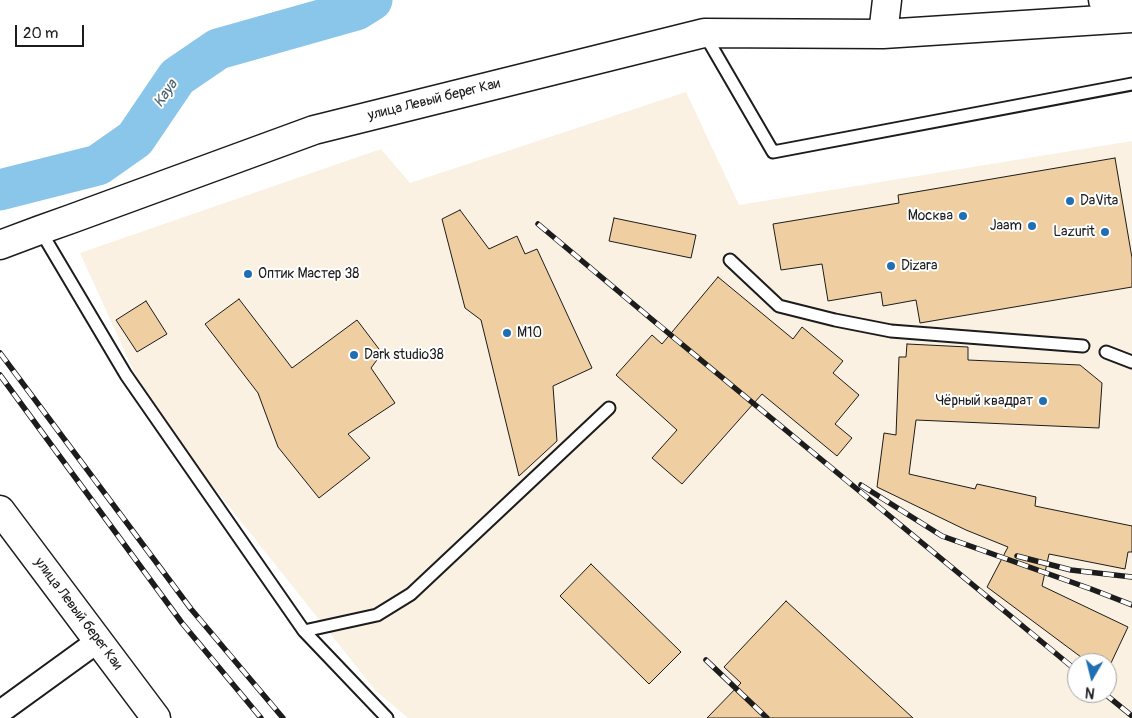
<!DOCTYPE html>
<meta charset="utf-8">
<style>
body{margin:0}
#map{position:relative;width:1132px;height:718px;overflow:hidden;background:#fff;font-family:Pangolin,sans-serif}
canvas{display:block}
.north{position:absolute;left:1067px;top:653px;width:50px;height:50px;box-sizing:border-box;background:#fff;border:1px solid #a4a4a4;border-radius:50%;rotate:188deg;font-size:14px;font-weight:700;line-height:20px;text-align:center;color:#1c1c1c}
.north::after{content:'';display:block;margin:auto;width:18px;height:22px;background:#1f6fb2;clip-path:polygon(50% 0,100% 100%,50% 72%,0 100%)}
.scale{position:absolute;left:15px;top:25px;width:69px;height:22px;box-sizing:border-box;border:2px solid #1c1c1c;border-top:0;padding-left:6px;font-size:15px;line-height:18px;white-space:nowrap;color:#1c1c1c;-webkit-text-stroke:4px #fff;paint-order:stroke}
</style>
<div id="map">
<canvas width="1132" height="718"></canvas>
<div class="north">N</div>
<div class="scale">20 m</div>
</div>
<script>
const ctx = document.querySelector('canvas').getContext('2d');
ctx.lineJoin = 'round';
function fillPath(path, color) {
  ctx.fillStyle = color;
  ctx.fill(path, 'evenodd');
}
function poly(rows) {
  const path = new Path2D();
  for (const r of rows) {
    path.moveTo(r[0], r[1]);
    for (let i = 2; i < r.length; i += 2) path.lineTo(r[i], r[i + 1]);
  }
  return path;
}
function stroke(path, color, width, dash) {
  ctx.strokeStyle = color;
  ctx.lineWidth = width;
  ctx.lineCap = dash ? 'butt' : 'round';
  ctx.setLineDash(dash || []);
  ctx.stroke(path);
}
function label(font, color, halo, rows, align = 'center') {
  ctx.font = font + ' Pangolin,sans-serif';
  ctx.lineWidth = 4;
  ctx.setLineDash([]);
  ctx.textBaseline = 'middle';
  ctx.strokeStyle = halo;
  ctx.fillStyle = color;
  for (const [text, x, y, turn = 0] of rows) {
    ctx.save();
    ctx.translate(x, y);
    ctx.rotate((+turn || 0) * Math.PI / 180);
    ctx.textAlign = isNaN(turn) ? turn : align;
    if (halo) ctx.strokeText(text, 0, 0);
    ctx.fillText(text, 0, 0);
    ctx.restore();
  }
}
const built = poly([
 [686,92,739,205,1132,141,1132,718,408,718,375,690,150,407,80,253,381,149,410,183],
 [1077,663,1107,663,1107,693,1077,693]
]);
const river = poly([
 [0,190,98,165,135,139,177,77,218,49,356,10,372,0]
]);
const building = poly([
 [1115,158,1132,258,1132,287,920,323,916,300,883,306,881,292,828,301,822,264,781,270,773,224,899,203,898,195,1115,158],
 [460,210,489,249,517,236,525,254,537,249,592,368,553,386,557,441,519,476,481,320,465,308,442,219,460,210],
 [614,218,696,235,691,258,609,241,614,218],
 [718,277,793,339,802,327,843,361,833,373,859,395,835,424,852,438,837,456,762,394,682,484,652,458,677,430,616,375,652,335,662,344,718,277],
 [239,299,292,368,357,320,382,353,371,368,395,403,348,434,370,458,319,498,278,447,258,393,205,324,239,299],
 [146,301,167,334,137,352,116,320,146,301],
 [907,344,968,347,968,360,1080,365,1102,383,1099,428,916,420,909,474,975,489,977,484,1036,497,1035,506,1132,526,1132,552,1128,552,1125,569,1049,554,1042,586,1128,627,1111,663,1089,663,987,587,1008,547,966,530,877,487,884,433,896,435,899,357,906,357,907,344],
 [591,564,681,652,649,684,560,596,591,564],
 [786,601,913,718,707,718,741,683,724,667,786,601]
]);
const lane = poly([
 [705,35,773,152,1132,84],
 [40,230,126,375,304,631,387,718],
 [730,260,779,306,835,320,891,331,1083,346],
 [1106,352,1132,362],
 [304,631,377,615,411,594,609,408]
]);
const street = poly([
 [0,712,98,641]
]);
const secondary = poly([
 [883,34,887,0],
 [0,245,40,230,71,219,314,130,704,33,883,34,1132,18],
 [0,510,156,718]
]);
const primary = poly([
 [1103,0,1132,4]
]);
const rail = poly([
 [538,224,655,322,1077,671],
 [0,353,191,609,283,718],
 [0,375,182,623,261,718],
 [861,485,942,536,1091,589,1132,605],
 [1017,556,1071,570,1132,577],
 [706,660,767,718],
 [1104,693,1132,716]
]);
const markers = [
 [1070,201,5,"#1f6fb2"],
 [963,216,5,"#1f6fb2"],
 [1032,226,5,"#1f6fb2"],
 [1105,232,5,"#1f6fb2"],
 [891,266,5,"#1f6fb2"],
 [248,274,5,"#1f6fb2"],
 [507,333,5,"#1f6fb2"],
 [354,355,5,"#1f6fb2"],
 [1043,401,5,"#1f6fb2"]
];
const streetNames = [
 ["улица Левый берег Каи",434,100,-14],
 ["улица Левый берег Каи",78,614,53]
];
const poiNames = [
 ["DaVita",1080,201],
 ["Москва",953,216,"right"],
 ["Jaam",1022,226,"right"],
 ["Lazurit",1095,232,"right"],
 ["Dizara",901,266],
 ["Оптик Мастер 38",258,274],
 ["M10",517,333],
 ["Dark studio38",364,355],
 ["Чёрный квадрат",1033,401,"right"]
];
const waterNames = [
 ["Kaya",166,94,-55]
];
fillPath(built, '#faf1e3');
stroke(river, '#8ac5ea', 41);
fillPath(building, '#efcfa1');
stroke(building, '#1c1c1c', 1);
stroke(lane, '#1c1c1c', 15);
stroke(street, '#1c1c1c', 26);
stroke(secondary, '#1c1c1c', 31);
stroke(primary, '#1c1c1c', 31);
stroke(lane, '#fff', 11);
stroke(street, '#fff', 22);
stroke(secondary, '#fff', 28);
stroke(primary, '#fff', 28);
stroke(rail, '#1c1c1c', 5.5);
stroke(rail, '#fff', 4, [11]);
for (const [x, y, r, color] of markers) {
  const dot = new Path2D();
  dot.arc(x, y, r, 0, 2 * Math.PI);
  ctx.fillStyle = color;
  ctx.fill(dot);
  stroke(dot, '#fff', 2);
}
label('14px', '#1c1c1c', '#fff', streetNames);
label('14px', '#1c1c1c', '#fff', poiNames, 'left');
label('italic 15px', '#48606e', '#fff', waterNames);
</script>
